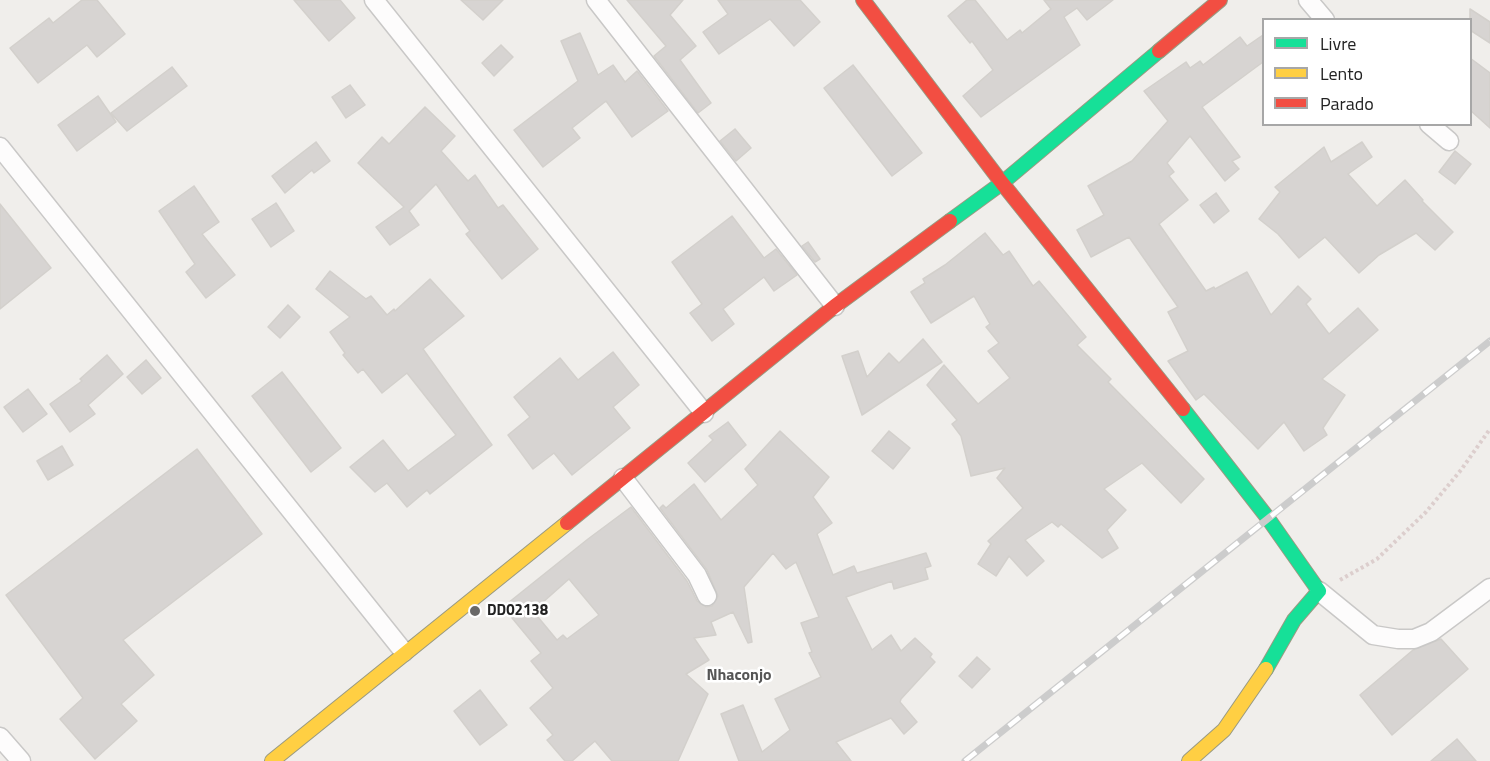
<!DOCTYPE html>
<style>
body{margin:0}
#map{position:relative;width:1490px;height:761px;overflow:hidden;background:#f0eeeb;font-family:"Titillium Web",sans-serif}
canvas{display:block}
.legend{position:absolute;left:1262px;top:18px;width:210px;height:108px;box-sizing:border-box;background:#fff;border:2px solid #a7a7a7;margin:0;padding:8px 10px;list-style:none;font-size:18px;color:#222}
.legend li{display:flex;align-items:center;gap:12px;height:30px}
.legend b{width:30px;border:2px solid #a7a7a7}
</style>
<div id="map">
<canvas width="1490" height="761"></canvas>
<ul class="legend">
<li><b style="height:8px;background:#16e098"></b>Livre</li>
<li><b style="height:8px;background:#ffcf43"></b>Lento</li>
<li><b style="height:8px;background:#f24e42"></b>Parado</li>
</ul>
</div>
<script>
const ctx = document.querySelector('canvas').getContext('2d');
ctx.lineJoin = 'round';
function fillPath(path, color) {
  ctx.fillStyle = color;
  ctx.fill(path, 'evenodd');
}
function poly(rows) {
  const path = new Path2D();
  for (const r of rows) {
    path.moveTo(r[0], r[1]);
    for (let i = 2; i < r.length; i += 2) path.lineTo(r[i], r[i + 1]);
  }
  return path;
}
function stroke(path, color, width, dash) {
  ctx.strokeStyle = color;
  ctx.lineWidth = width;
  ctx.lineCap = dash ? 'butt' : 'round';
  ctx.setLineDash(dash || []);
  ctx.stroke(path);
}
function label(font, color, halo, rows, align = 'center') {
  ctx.font = font + ' "Titillium Web",sans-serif';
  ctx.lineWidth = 5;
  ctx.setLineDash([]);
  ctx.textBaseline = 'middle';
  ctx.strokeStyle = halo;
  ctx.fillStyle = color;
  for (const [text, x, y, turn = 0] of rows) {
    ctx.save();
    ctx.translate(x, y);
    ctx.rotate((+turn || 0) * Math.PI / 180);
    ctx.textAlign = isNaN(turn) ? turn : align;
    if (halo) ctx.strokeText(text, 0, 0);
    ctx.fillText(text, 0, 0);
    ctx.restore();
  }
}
const building = poly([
 [82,0,97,0,125,34,97,57,87,45,38,83,10,48,49,18,53,23,82,0],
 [294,0,340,0,355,18,329,41,294,0],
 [461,0,503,0,483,20,461,0],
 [627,0,683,0,670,15,696,46,680,60,711,103,698,113,654,56,666,46,627,0],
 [718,0,800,0,820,22,794,46,770,19,719,54,703,32,728,14,718,0],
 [967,0,975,0,1007,40,1020,30,1022,33,1051,9,1044,0,1113,0,1087,20,1077,8,1064,17,1080,45,981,117,963,96,993,70,972,41,970,43,948,16,967,0],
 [1470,9,1490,22,1490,43,1470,30,1470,9],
 [580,33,598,75,613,65,625,82,637,71,668,111,632,137,606,101,572,128,580,138,543,167,514,130,578,81,561,41,580,33],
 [1263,35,1263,62,1202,107,1240,157,1232,161,1239,169,1225,181,1190,136,1167,163,1174,172,1169,176,1188,200,1159,224,1206,291,1214,287,1215,289,1247,272,1271,315,1298,286,1311,299,1306,304,1329,334,1358,308,1378,330,1322,379,1345,395,1323,428,1327,435,1304,451,1284,422,1258,449,1204,394,1196,400,1168,361,1188,351,1168,312,1178,307,1129,237,1091,257,1077,230,1104,215,1088,186,1132,161,1168,121,1144,91,1186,62,1190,68,1200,61,1203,65,1240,37,1247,46,1263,35],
 [501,45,513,57,494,76,482,63,501,45],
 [1470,58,1490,73,1490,128,1470,110,1470,58],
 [853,65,922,153,892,176,824,88,853,65],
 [172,67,187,86,127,131,111,113,172,67],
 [350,85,365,105,346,118,332,97,350,85],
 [98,96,116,122,77,151,58,125,98,96],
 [425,107,455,136,441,151,468,181,475,175,498,208,503,205,538,249,502,279,466,234,470,231,436,184,409,211,419,225,390,245,376,227,404,207,358,163,382,137,389,144,425,107],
 [735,129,751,148,736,161,720,141,735,129],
 [316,142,330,161,314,173,312,170,285,193,272,176,316,142],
 [1362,142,1372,157,1348,174,1377,206,1405,180,1423,200,1422,201,1453,232,1435,250,1416,233,1379,255,1359,273,1325,237,1299,258,1278,234,1259,219,1280,192,1275,187,1324,147,1331,162,1362,142],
 [1455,151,1471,164,1455,184,1439,172,1455,151],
 [194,186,219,222,202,234,235,275,206,298,186,272,195,264,159,211,194,186],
 [1216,193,1229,211,1214,223,1200,205,1216,193],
 [276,203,294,231,271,247,252,219,276,203],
 [0,204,51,268,0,309,0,204],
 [732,216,764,258,776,249,797,275,774,291,764,277,723,309,734,324,712,341,690,313,702,304,672,262,732,216],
 [985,233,1003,255,1009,251,1033,286,1039,281,1086,337,1077,345,1111,379,1108,382,1204,479,1181,503,1142,463,1104,489,1126,510,1107,530,1118,548,1102,558,1061,524,1058,527,1052,522,1025,540,1044,561,1027,576,1009,556,996,576,978,564,991,544,988,541,1023,508,997,478,1005,468,971,476,961,436,952,424,957,420,927,385,944,365,978,404,1010,378,988,351,999,343,986,327,990,324,974,296,931,323,911,292,925,283,923,279,945,265,985,233],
 [808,242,820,259,815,262,802,246,808,242],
 [330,271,366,299,371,296,387,315,394,309,395,311,430,279,464,316,423,349,492,445,430,494,427,490,407,507,387,483,375,492,350,467,383,440,408,471,456,435,407,373,382,393,363,369,358,373,343,355,345,353,330,332,350,317,316,289,330,271],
 [288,305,300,317,280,338,268,327,288,305],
 [923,339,942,362,862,415,842,356,858,351,867,377,889,353,899,363,923,339],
 [613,352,639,385,613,407,630,428,572,475,554,453,533,469,508,435,530,417,514,397,560,358,578,380,613,352],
 [107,355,123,374,88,405,95,414,70,432,50,404,82,381,80,379,107,355],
 [146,360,161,378,142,394,127,377,146,360],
 [282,372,341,448,311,472,252,396,282,372],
 [28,389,47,414,23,432,4,407,28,389],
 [728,422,746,445,705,482,688,463,713,440,709,436,728,422],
 [780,431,829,477,813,497,832,523,817,534,833,575,854,566,857,573,926,553,931,566,925,568,928,579,894,589,892,581,846,597,872,650,891,635,901,651,915,638,932,654,930,657,935,662,901,699,900,702,917,722,904,734,891,718,836,742,851,761,739,761,721,714,743,705,762,752,790,730,775,699,821,677,809,653,812,652,801,623,819,617,796,562,786,569,773,553,744,587,752,642,748,643,733,612,711,622,716,635,694,638,709,660,686,674,708,694,678,761,612,761,595,741,572,761,565,761,547,740,553,735,530,708,553,688,531,661,541,653,503,607,588,539,631,507,687,581,697,601,706,607,712,606,718,596,707,570,660,508,663,505,666,508,694,484,721,520,758,485,745,469,780,431],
 [569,579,599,615,567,639,563,635,557,640,533,611,569,579],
 [889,431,910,448,893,469,872,451,889,431],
 [62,446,73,465,48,480,37,461,62,446],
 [197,449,262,534,123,640,154,675,121,704,137,721,95,759,60,719,83,698,6,595,197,449],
 [1441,639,1468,669,1392,735,1360,695,1413,650,1441,639],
 [977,657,990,669,972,688,959,676,977,657],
 [480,690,507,725,480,745,454,711,480,690],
 [1457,739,1476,761,1431,761,1457,739]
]);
const path = poly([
 [1340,580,1377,559,1426,512,1461,470,1490,429]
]);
const street = poly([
 [374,0,704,413],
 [596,0,835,306],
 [1308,0,1325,20],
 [1429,124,1449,141],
 [0,147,404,652],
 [623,478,697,575,707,596],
 [1319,591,1373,635,1398,639,1414,639,1431,632,1490,588],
 [0,737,21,761]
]);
const fast = poly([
 [950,221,1002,183,1159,51],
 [1183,409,1267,517,1319,591,1294,620,1266,669]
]);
const slow = poly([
 [272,761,567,523],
 [1189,761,1224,730,1266,669]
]);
const jam = poly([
 [863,0,1002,183,1183,409],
 [1159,51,1220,0],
 [567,523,835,306,950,221]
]);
const rail = poly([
 [965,761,1490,341]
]);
const markers = [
 [475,611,6,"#6a6968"]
];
const poiNames = [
 ["DD02138",487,611]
];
const neighbourhoodNames = [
 ["Nhaconjo",739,676]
];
fillPath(building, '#d7d4d2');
stroke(building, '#d3d0cc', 1.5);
stroke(street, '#c9c8c7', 21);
stroke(fast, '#999a82', 16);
stroke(slow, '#999a82', 16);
stroke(jam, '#999a82', 16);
stroke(path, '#dccecd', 4, [3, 3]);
stroke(street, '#fdfcfc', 18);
stroke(fast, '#16e098', 14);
stroke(slow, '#ffcf43', 14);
stroke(jam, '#f24e42', 14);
stroke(rail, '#ccc', 7);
stroke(rail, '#fff', 4.5, [14]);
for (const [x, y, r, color] of markers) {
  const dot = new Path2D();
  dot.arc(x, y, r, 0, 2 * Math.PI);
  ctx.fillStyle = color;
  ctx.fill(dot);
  stroke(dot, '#fff', 2);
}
label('bold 15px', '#222', '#fff', poiNames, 'left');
label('bold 16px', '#555', '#fff', neighbourhoodNames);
</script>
